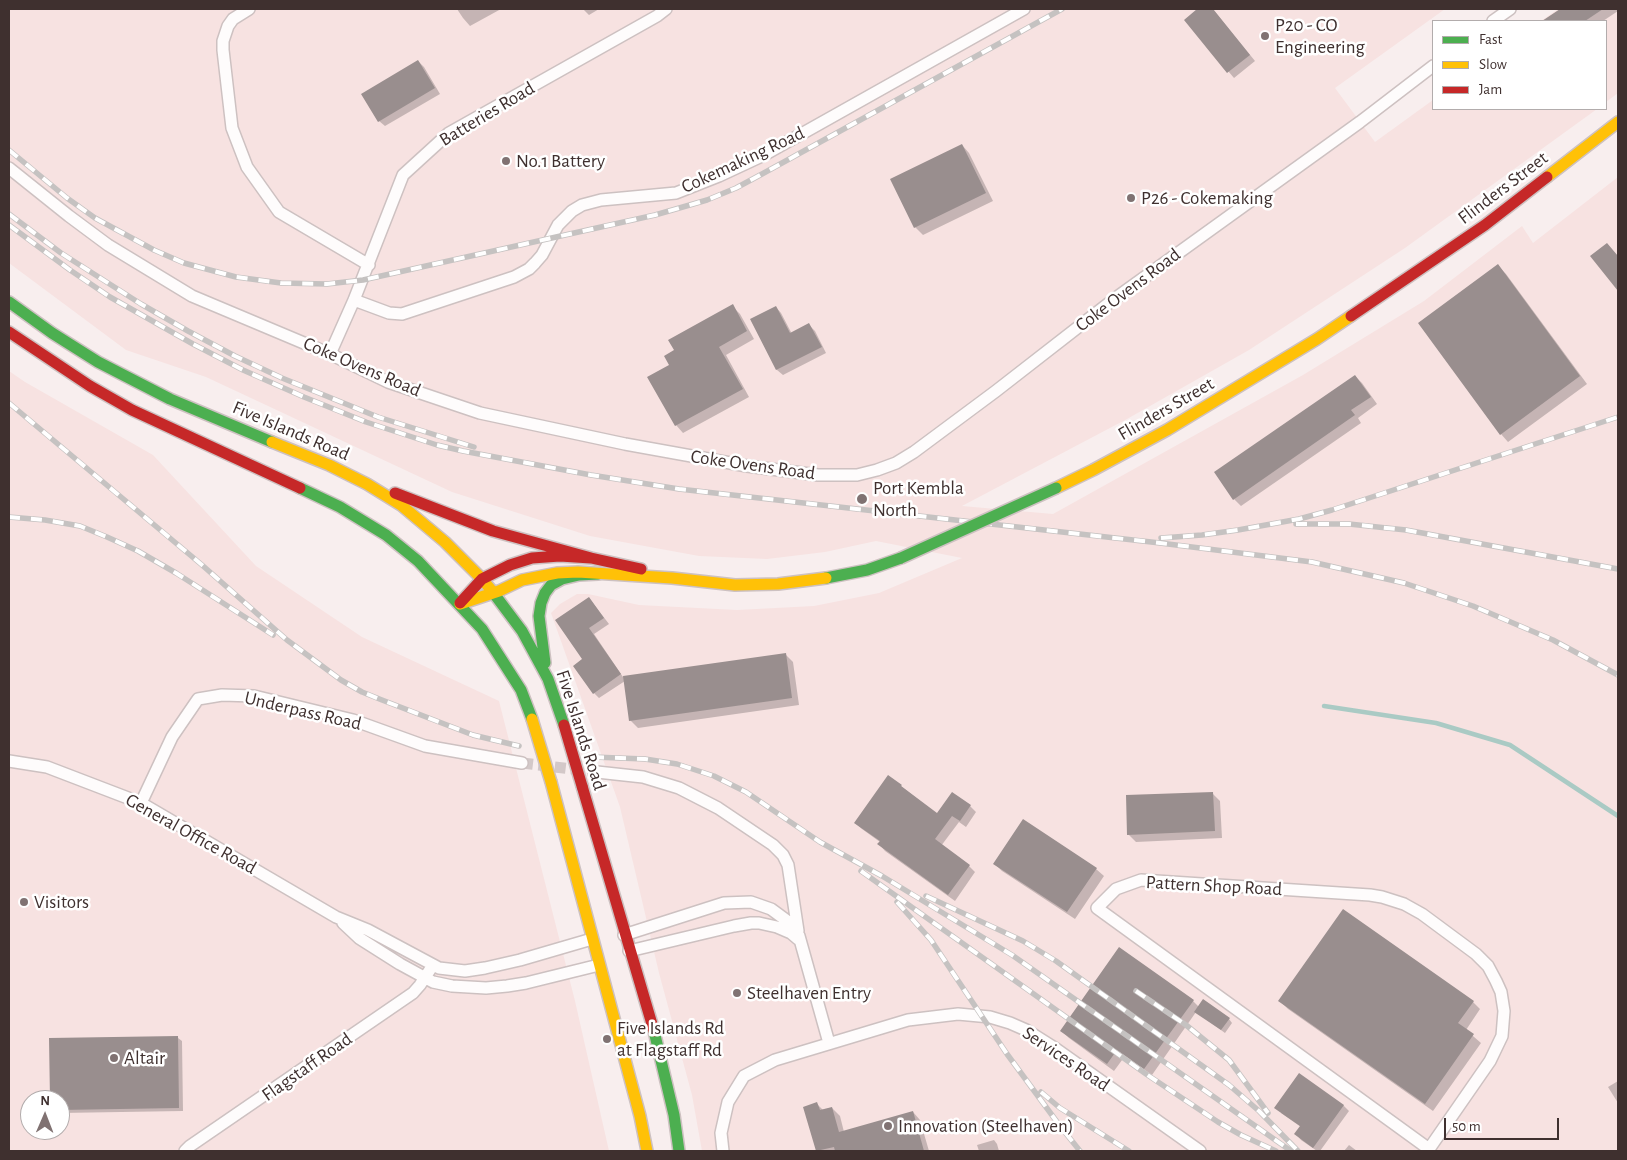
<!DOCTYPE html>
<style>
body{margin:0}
#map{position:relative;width:1627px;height:1160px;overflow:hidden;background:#f8eeee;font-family:"Alegreya Sans",sans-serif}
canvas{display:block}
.frame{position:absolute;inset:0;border:10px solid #3f302f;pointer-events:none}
.legend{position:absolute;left:1432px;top:20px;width:175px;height:90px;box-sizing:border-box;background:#fff;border:1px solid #b2acac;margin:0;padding:6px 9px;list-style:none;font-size:15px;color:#3f302f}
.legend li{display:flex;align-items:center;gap:10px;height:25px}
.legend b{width:25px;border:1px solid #b2acac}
.north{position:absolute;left:20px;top:1090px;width:50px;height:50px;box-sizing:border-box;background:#fff;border:1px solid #b2acac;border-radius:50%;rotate:1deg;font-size:14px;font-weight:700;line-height:20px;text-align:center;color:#3f302f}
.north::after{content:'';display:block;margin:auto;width:18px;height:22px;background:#807272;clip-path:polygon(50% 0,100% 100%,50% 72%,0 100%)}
.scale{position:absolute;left:1444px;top:1118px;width:115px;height:22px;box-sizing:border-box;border:2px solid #3f302f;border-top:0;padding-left:6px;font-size:15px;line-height:18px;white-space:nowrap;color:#3f302f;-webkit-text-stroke:4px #fff;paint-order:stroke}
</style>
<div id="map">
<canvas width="1627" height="1160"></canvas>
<div class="frame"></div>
<ul class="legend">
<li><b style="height:6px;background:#4caf50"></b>Fast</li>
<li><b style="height:6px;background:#ffc107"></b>Slow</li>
<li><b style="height:6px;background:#c62828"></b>Jam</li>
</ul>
<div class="north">N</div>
<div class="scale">50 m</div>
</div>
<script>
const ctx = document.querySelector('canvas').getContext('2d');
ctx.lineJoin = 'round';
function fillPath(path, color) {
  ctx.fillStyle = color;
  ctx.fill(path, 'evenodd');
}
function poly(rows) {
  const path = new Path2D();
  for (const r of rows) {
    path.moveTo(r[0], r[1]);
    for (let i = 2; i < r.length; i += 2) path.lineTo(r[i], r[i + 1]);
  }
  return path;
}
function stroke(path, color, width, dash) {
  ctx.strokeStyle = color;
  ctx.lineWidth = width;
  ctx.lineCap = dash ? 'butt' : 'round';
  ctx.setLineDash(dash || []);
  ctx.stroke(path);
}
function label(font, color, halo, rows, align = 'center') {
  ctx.font = font + ' "Alegreya Sans",sans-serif';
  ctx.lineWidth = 5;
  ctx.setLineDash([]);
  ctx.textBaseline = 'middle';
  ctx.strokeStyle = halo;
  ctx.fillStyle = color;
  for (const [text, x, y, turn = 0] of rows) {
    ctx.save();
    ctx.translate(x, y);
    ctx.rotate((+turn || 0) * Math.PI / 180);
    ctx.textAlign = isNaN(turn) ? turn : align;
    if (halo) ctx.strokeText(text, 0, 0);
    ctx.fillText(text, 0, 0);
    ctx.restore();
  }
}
const built = poly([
 [9,9,1445,9,1335,88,1375,142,1433,100,1433,109,1597,109,1405,248,1249,350,1127,419,962,506,1053,514,1303,375,1424,301,1522,226,1533,243,1618,177,1618,1151,702,1151,692,1095,659,973,620,807,551,613,560,604,577,594,588,594,639,605,737,610,814,606,879,593,962,558,876,541,825,552,767,559,699,556,590,536,452,492,206,377,126,350,9,263],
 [1558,9,1618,9,1618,93,1606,102,1606,21,1541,21],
 [9,371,25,382,153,455,256,566,362,637,499,701,575,1001,609,1151,9,1151],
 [30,1100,60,1100,60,1130,30,1130]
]);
const shadow = poly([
 [457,9,501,9,470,26,463,18],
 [583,9,599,9,589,15],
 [1199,9,1213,9,1255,61,1234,78,1185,20],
 [1562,9,1618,9,1618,11,1603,21,1554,21,1551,17],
 [418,61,424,67,440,94,385,126,379,121],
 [962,145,969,153,993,201,923,235,915,227],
 [1498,266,1506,274,1587,384,1508,442,1501,434],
 [732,306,740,314,754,339,726,355,749,397,683,433,676,425,671,366],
 [776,307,781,313,792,334,809,325,815,331,826,353,783,375,777,370,751,320],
 [1355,376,1362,383,1377,404,1358,418,1361,423,1241,506,1234,499],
 [589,598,609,624,594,634,623,677,785,654,793,662,799,705,638,728,630,720,625,681,599,698,594,693,584,660],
 [901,786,938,815,970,806,976,812,966,827,959,822,941,846,969,866,975,872,955,901,885,851,879,844,880,842,862,829,855,823],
 [1213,794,1220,801,1222,838,1136,842,1128,834],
 [995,864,1096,869,1104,876,1075,919,1002,871],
 [1193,1001,1199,1007,1229,1019,1232,1023,1225,1033,1196,1012,1152,1075,1125,1056,1114,1071,1069,1038,1062,1031],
 [1280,1001,1473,1002,1480,1009,1466,1030,1481,1043,1433,1111,1288,1009],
 [178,1038,182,1041,183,1111,60,1113,60,1100,51,1100],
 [1618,1081,1618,1103,1608,1087],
 [817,1104,824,1111,832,1108,840,1116,844,1132,913,1112,920,1120,929,1151,817,1151,805,1107],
 [1343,1105,1349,1111,1320,1151,1317,1151,1301,1140,1296,1134,1301,1127,1281,1113],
 [994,1140,997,1144,999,1151,979,1151,977,1145],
 [1349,1145,1357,1151,1344,1151]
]);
const stream = poly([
 [1324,706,1436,723,1510,745,1618,816]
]);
const building = poly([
 [1197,9,1213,9,1250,55,1227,73,1184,20],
 [1560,9,1603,9,1585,21,1542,21],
 [418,60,435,88,378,122,361,94],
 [962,144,986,193,914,228,890,179],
 [1607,243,1618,256,1618,291,1590,256],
 [1498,264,1580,376,1500,435,1418,323],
 [733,304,747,331,719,347,743,389,675,426,647,377,669,365,664,356,674,350,668,340],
 [776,306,790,333,809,323,822,347,776,370,750,319],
 [1355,375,1371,397,1351,410,1355,415,1233,500,1214,472],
 [589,597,604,618,589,628,621,674,593,694,573,666,582,659,555,620],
 [786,653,792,698,629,721,623,676],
 [888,775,902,785,901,786,937,813,952,792,971,805,960,821,952,816,935,839,970,865,948,895,877,844,880,841,854,823],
 [1213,792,1215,831,1127,835,1126,795],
 [1023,819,1097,868,1067,912,993,864],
 [1343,909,1474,1001,1458,1023,1474,1034,1425,1104,1278,1001],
 [1119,947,1194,1000,1144,1069,1117,1050,1107,1064,1060,1031],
 [1203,999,1230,1018,1221,1030,1194,1012],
 [178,1036,179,1108,60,1110,60,1100,50,1100,49,1038],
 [1299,1073,1344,1105,1313,1148,1294,1134,1300,1126,1274,1108],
 [817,1102,820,1110,832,1107,839,1132,913,1111,924,1151,835,1151,834,1147,816,1151,803,1107]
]);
const streetTunnel = poly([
 [522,763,597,772]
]);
const street = poly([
 [249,9,233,19,228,26,223,41,223,50,232,128,247,167,279,212,369,265],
 [1493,21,1510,9],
 [9,168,69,216,108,245,192,296,330,354,388,382,480,413,625,444,747,466,818,475,857,475,877,470,896,463,914,452,996,391,1113,300,1360,122,1433,66],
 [354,300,389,313,402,314,514,277,529,269,535,263,542,255,558,225,572,211,582,205,601,200,676,193,719,176,764,155,1024,9],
 [330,354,354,300,403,175,449,133,657,16,666,9],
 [9,761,47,767,141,803,336,917,368,930,439,968,465,971,485,968,520,960,592,939],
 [597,772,643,777,679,788,718,808,773,845,783,855,788,865,798,931],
 [141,803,172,737,198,699,222,695,254,696,353,720,425,746,522,763],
 [343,923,359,938,400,964,433,982,452,986,486,988,507,986,526,983,599,965],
 [624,935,724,903,751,902,771,909,790,923,799,936,829,1043],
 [629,951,734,926,751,923,759,923,777,927,791,933,798,939],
 [185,1151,190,1146,413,993,420,985,433,965],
 [723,1151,721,1133,728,1102,744,1076,775,1060,908,1020,958,1014,990,1017,1010,1023,1026,1030,1056,1049,1200,1151],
 [1427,1151,1429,1149,1097,908,1116,889,1141,880,1370,895,1382,897,1404,904,1422,914,1476,954,1488,966,1496,981,1501,992,1504,1011,1502,1036,1490,1061,1429,1149]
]);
const fast = poly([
 [9,302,52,333,98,362,170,399,272,442],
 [300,488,340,507,386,535,418,561,482,629,521,690,532,719],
 [826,578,867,570,901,558],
 [492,591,522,631,548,679,564,725],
 [545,663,539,616,541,603,545,593,551,585,562,579,579,575,598,574],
 [654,1031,674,1115,679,1151]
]);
const slow = poly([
 [1547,177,1618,122],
 [272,442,329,465,367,484,401,505,445,542,482,579,492,591],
 [1056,488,1093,470,1167,430,1317,339,1351,316],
 [460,604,499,591,522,580,557,573,578,572,672,578,735,585,778,584,826,578],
 [551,782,640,1116,647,1151]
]);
const jam = poly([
 [1351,316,1485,225,1547,177],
 [9,332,90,386,132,410,300,488],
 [395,493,493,531,591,558],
 [460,603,482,579,510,565,532,558,560,556,591,558,641,569],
 [582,786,654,1031]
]);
const rail = poly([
 [9,150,67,198,95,218,154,250,184,263,236,277,281,283,327,284,363,280,610,225,655,215,707,200,736,188,762,174,1062,9],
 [9,214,61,253,141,304,188,331,235,356,282,378,378,417,474,447],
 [9,225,70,270,110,297,193,344,243,370,304,397,366,422,437,445,463,451,591,475,679,489,1160,543,1312,562,1404,583,1473,606,1553,640,1618,675],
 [9,403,202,565,287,640,341,680,362,692,382,700,473,735,519,746],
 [9,517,45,520,80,526,107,537,138,551,176,573,273,635],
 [1296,524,1349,524,1406,530,1618,569],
 [1161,538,1202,535,1238,530,1299,519,1332,510,1618,417],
 [593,757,645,759,677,764,714,776,746,792,820,842,882,876,1012,955,1291,1151],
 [861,871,1146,1074,1218,1122,1241,1135,1276,1151],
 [926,896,1023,941,1056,961,1229,1085,1259,1111,1298,1151],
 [897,902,931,940,1007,1054,1060,1126,1080,1151],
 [1136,991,1186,1025,1229,1060,1268,1113],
 [1041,1092,1060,1108,1129,1151]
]);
const fastBridge = poly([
 [901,558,1056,488]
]);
const slowBridge = poly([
 [532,719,551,782]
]);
const jamBridge = poly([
 [564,725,582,786]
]);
const markers = [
 [1265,36,5,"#807272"],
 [506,161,5,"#807272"],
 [1131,198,5,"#807272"],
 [862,499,6,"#807272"],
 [24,902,5,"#807272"],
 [737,993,5,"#807272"],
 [607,1039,5,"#807272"],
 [114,1058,5,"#807272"],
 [888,1126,5,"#807272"]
];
const poiNames = [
 ["P20 - CO",1275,25],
 ["Engineering",1275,47],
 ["No.1 Battery",516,161],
 ["P26 - Cokemaking",1141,198],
 ["Port Kembla",873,488],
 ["North",873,510],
 ["Visitors",34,902],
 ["Steelhaven Entry",747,993],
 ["Five Islands Rd",617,1028],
 ["at Flagstaff Rd",617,1050],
 ["Altair",124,1058],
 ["Innovation (Steelhaven)",898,1126]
];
const streetNames = [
 ["Batteries Road",487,114,-31],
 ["Cokemaking Road",743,160,-25],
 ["Flinders Street",1503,188,-37],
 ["Coke Ovens Road",1128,290,-37],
 ["Coke Ovens Road",362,367,23],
 ["Flinders Street",1166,409,-30],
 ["Five Islands Road",291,431,23],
 ["Coke Ovens Road",753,465,8],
 ["Underpass Road",303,711,13],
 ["Five Islands Road",581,730,72],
 ["General Office Road",191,834,29],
 ["Pattern Shop Road",1214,886,3],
 ["Services Road",1066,1059,34],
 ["Flagstaff Road",307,1067,-35]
];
fillPath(built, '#f7e2e1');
fillPath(shadow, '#0003');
stroke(stream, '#aacac4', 4.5);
fillPath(building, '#998e8e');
stroke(streetTunnel, '#d3c8c8', 11, [11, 5.5]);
stroke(street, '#cdc1c1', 14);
stroke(fast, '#cdc1c1', 14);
stroke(slow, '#cdc1c1', 14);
stroke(jam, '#cdc1c1', 14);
stroke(street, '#fefcfc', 11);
stroke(fast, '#4caf50', 11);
stroke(slow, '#ffc107', 11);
stroke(jam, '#c62828', 11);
stroke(rail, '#c5c2c1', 5.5);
stroke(rail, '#fff', 4, [11]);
stroke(fastBridge, '#cdc1c1', 14, []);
stroke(slowBridge, '#cdc1c1', 14, []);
stroke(jamBridge, '#cdc1c1', 14, []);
stroke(fastBridge, '#4caf50', 11);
stroke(slowBridge, '#ffc107', 11);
stroke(jamBridge, '#c62828', 11);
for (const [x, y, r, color] of markers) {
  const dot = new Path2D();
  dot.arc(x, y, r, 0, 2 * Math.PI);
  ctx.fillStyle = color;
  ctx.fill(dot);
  stroke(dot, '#fff', 2);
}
label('19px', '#3f302f', '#fff', poiNames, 'left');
label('19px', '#3f302f', '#fff', streetNames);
</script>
